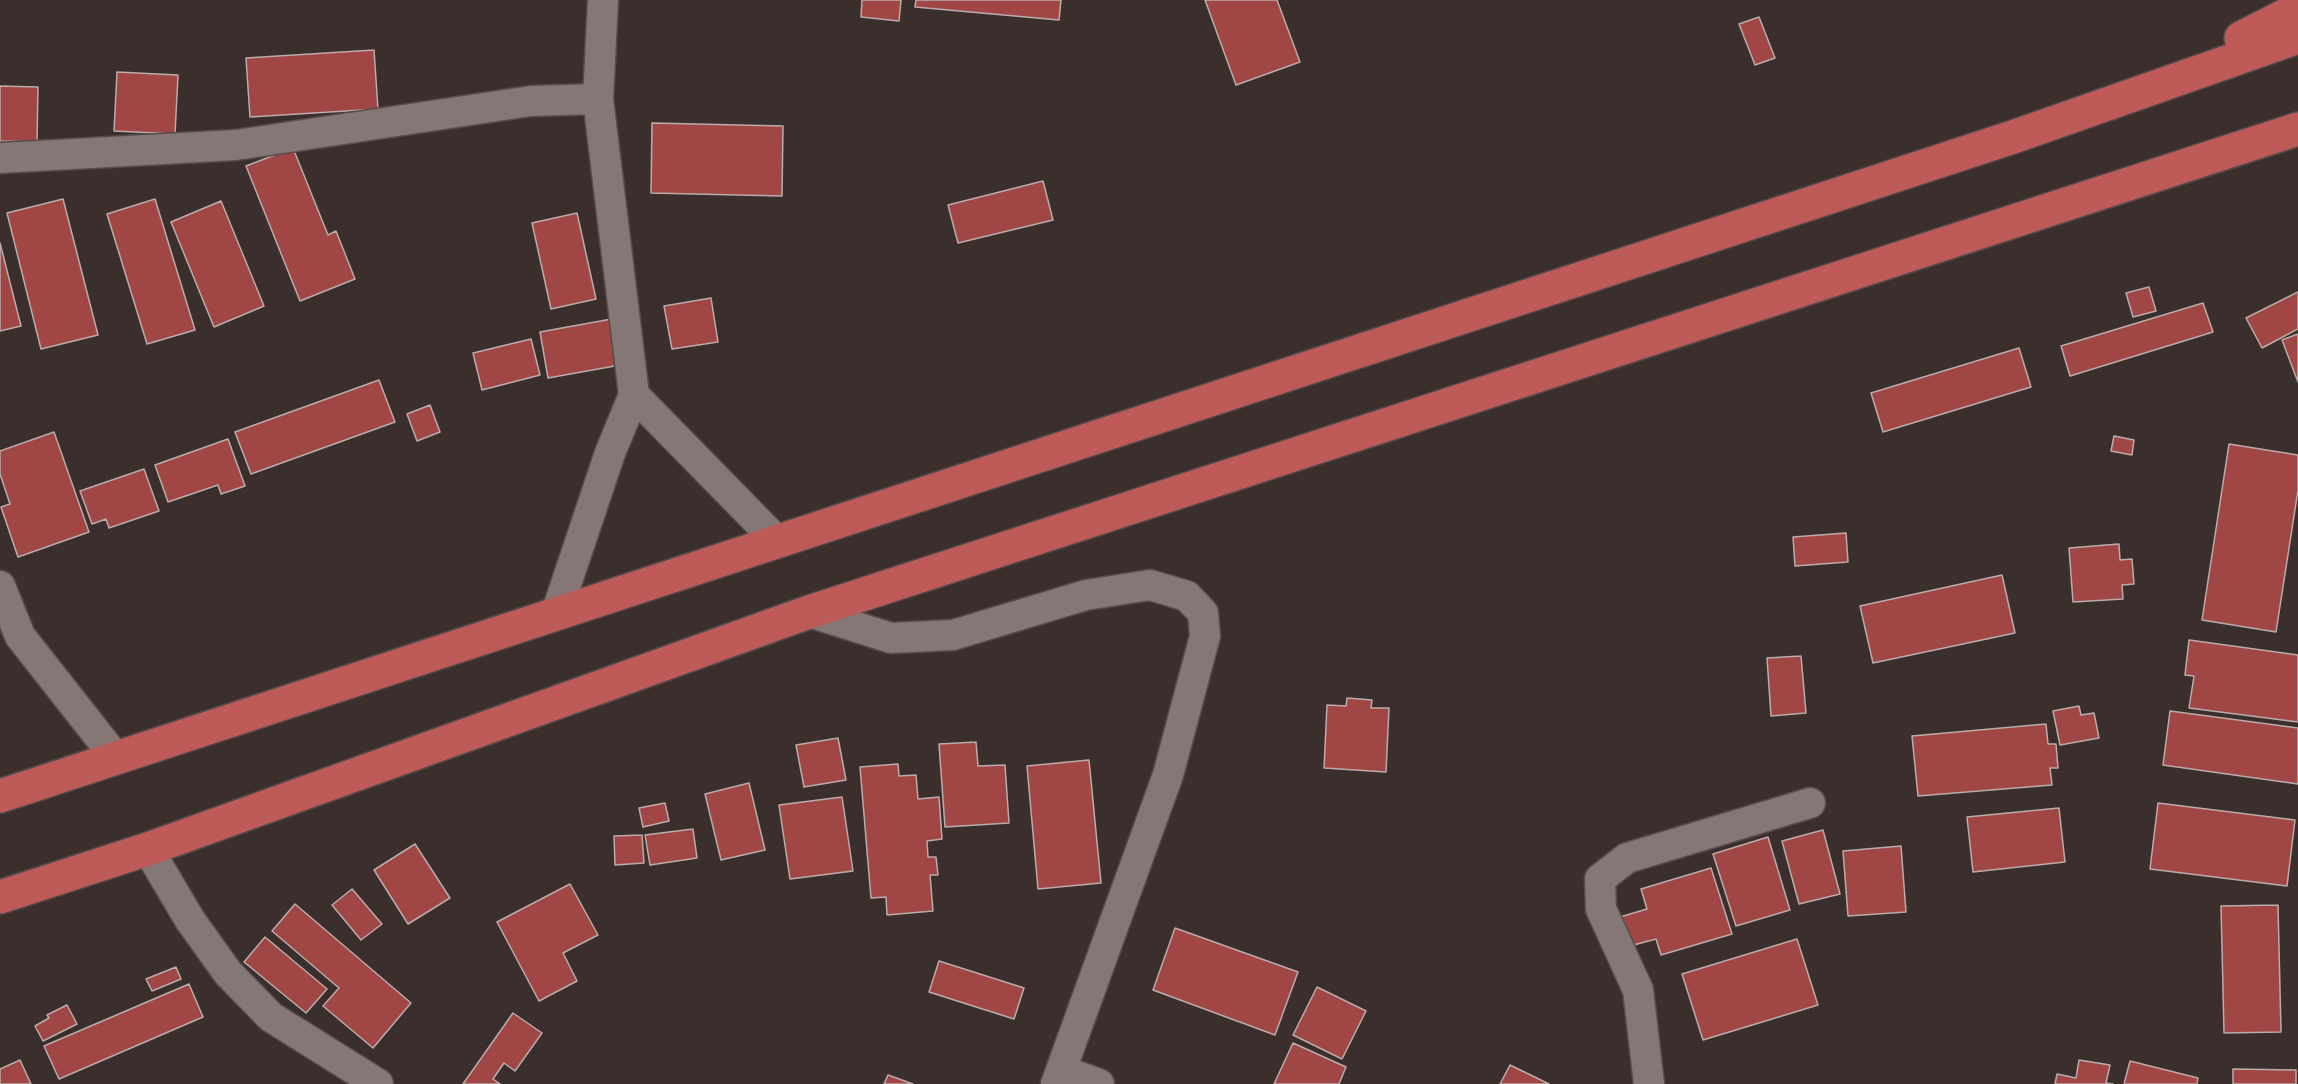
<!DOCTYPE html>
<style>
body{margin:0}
canvas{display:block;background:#3b2f2e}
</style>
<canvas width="2298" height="1084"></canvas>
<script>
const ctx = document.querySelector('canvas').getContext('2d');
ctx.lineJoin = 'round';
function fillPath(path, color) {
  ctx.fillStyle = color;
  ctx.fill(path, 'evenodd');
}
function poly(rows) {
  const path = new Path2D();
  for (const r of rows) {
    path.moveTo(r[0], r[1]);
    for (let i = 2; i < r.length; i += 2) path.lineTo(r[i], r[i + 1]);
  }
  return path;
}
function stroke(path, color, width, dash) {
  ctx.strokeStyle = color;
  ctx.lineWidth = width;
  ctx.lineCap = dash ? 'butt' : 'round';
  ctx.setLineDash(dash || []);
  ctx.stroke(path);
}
const building = poly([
 [862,0,901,0,899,21,861,17,862,0],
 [916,0,1061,0,1059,20,915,7,916,0],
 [1205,0,1277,0,1300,62,1236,85,1205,0],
 [1759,17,1775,58,1755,65,1739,24,1759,17],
 [374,50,378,109,250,117,246,58,374,50],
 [117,72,178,75,175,134,114,131,117,72],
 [0,86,38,87,37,142,0,141,0,86],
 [652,123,783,126,782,196,651,193,652,123],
 [293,148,328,235,336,231,355,279,300,301,246,166,293,148],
 [1043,181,1053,220,958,243,948,205,1043,181],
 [63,199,98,335,41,349,7,213,63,199],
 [155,199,195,330,147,344,107,214,155,199],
 [221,201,264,306,214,327,171,222,221,201],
 [577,213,596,299,551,309,532,223,577,213],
 [0,243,21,326,0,331,0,243],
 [2149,287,2156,311,2133,317,2126,293,2149,287],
 [2298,292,2298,329,2262,348,2246,318,2298,292],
 [711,298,718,342,672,349,664,306,711,298],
 [2203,303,2213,332,2070,376,2061,346,2203,303],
 [617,318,626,364,548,378,540,332,617,318],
 [2298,334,2298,382,2282,340,2298,334],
 [531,339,540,375,482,390,473,353,531,339],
 [2019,348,2031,387,1883,432,1871,393,2019,348],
 [379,380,395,422,251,474,235,432,379,380],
 [430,405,440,432,417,441,407,414,430,405],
 [54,432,89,532,18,557,1,507,10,504,0,474,0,451,54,432],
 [2114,436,2134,440,2132,455,2111,451,2114,436],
 [228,439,245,486,221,494,218,485,168,502,155,465,228,439],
 [2229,444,2298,455,2298,490,2276,632,2202,620,2229,444],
 [144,469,159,511,109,528,106,519,92,524,80,491,144,469],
 [1846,533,1848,562,1795,566,1793,537,1846,533],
 [2119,544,2120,560,2132,559,2134,584,2122,585,2123,599,2073,602,2069,548,2119,544],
 [2002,575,2015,633,1873,663,1860,606,2002,575],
 [2189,640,2298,655,2298,722,2189,708,2194,676,2185,675,2189,640],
 [1801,656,1806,713,1771,716,1767,658,1801,656],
 [1347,698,1372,700,1371,708,1389,708,1386,772,1324,768,1327,705,1346,706,1347,698],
 [2079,706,2081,715,2094,713,2099,738,2060,745,2053,711,2079,706],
 [2170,711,2298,728,2298,784,2163,765,2170,711],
 [2046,724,2048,744,2056,744,2058,768,2050,768,2052,785,1918,796,1912,736,2046,724],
 [838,738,846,780,804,787,796,745,838,738],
 [976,742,978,766,1005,765,1009,823,945,827,939,744,976,742],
 [1089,760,1101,883,1038,889,1027,766,1089,760],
 [898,764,899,776,916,775,918,799,939,797,942,839,927,841,928,857,936,857,938,875,930,875,933,911,887,915,886,897,871,898,860,767,898,764],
 [749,783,765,850,721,860,705,794,749,783],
 [842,797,853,871,790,879,779,805,842,797],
 [665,803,669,821,643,827,639,808,665,803],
 [2158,803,2295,820,2287,886,2150,869,2158,803],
 [2059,808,2065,862,1973,872,1967,817,2059,808],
 [693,829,697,858,650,865,645,835,693,829],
 [1823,830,1840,894,1799,904,1782,841,1823,830],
 [642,835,644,863,615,865,614,836,642,835],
 [1768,837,1790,910,1736,926,1713,854,1768,837],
 [415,844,450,898,408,924,374,870,415,844],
 [1901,846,1906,912,1848,916,1843,851,1901,846],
 [1711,868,1732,934,1661,955,1656,939,1630,946,1620,917,1647,909,1641,889,1711,868],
 [570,884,598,935,563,953,577,981,539,1001,497,922,570,884],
 [352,889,382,924,361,940,332,905,352,889],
 [295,904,411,1003,373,1048,323,1006,339,988,272,931,295,904],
 [2278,905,2281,1032,2224,1033,2221,906,2278,905],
 [1175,928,1298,972,1275,1035,1153,990,1175,928],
 [265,937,327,989,306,1013,244,962,265,937],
 [1797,939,1818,1005,1703,1040,1682,974,1797,939],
 [939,961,1024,988,1014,1019,929,992,939,961],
 [176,967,181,979,152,991,146,979,176,967],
 [189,984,203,1017,59,1079,44,1046,189,984],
 [1317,987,1366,1011,1342,1059,1293,1035,1317,987],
 [67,1005,77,1024,43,1041,35,1026,49,1018,47,1015,67,1005],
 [513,1013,542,1033,515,1071,504,1063,493,1079,500,1084,463,1084,513,1013],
 [1293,1043,1346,1067,1339,1084,1274,1084,1293,1043],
 [20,1060,31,1084,0,1084,0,1069,20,1060],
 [2079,1060,2110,1065,2106,1083,2113,1084,2055,1084,2057,1074,2076,1078,2079,1060],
 [2130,1061,2198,1078,2197,1084,2124,1084,2130,1061],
 [1510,1065,1549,1084,1500,1084,1510,1065],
 [2233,1069,2296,1070,2296,1084,2233,1084,2233,1069],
 [888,1075,913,1084,884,1084,888,1075]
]);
const minor = poly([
 [0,158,236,145,531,101,598,99],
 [634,395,777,541],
 [0,586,20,636,116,758],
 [809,612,891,638,953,635,1086,595,1150,585,1187,596,1203,613,1205,636,1168,775,1056,1084],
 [556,614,610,453,634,395,598,99,603,0],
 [148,849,190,920,228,973,271,1017,378,1084],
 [1061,1070,1099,1084],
 [1649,1084,1638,990,1601,909,1600,879,1627,858,1810,803]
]);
const trunk = poly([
 [2241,38,2298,9],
 [0,796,2013,137,2298,37],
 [0,897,148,849,809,612,2298,129]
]);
fillPath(building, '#a04745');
stroke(building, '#bbacab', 1.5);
stroke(minor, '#564b4a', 33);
stroke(trunk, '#564b4a', 36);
stroke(minor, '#847775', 30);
stroke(trunk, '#be5a58', 33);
</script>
